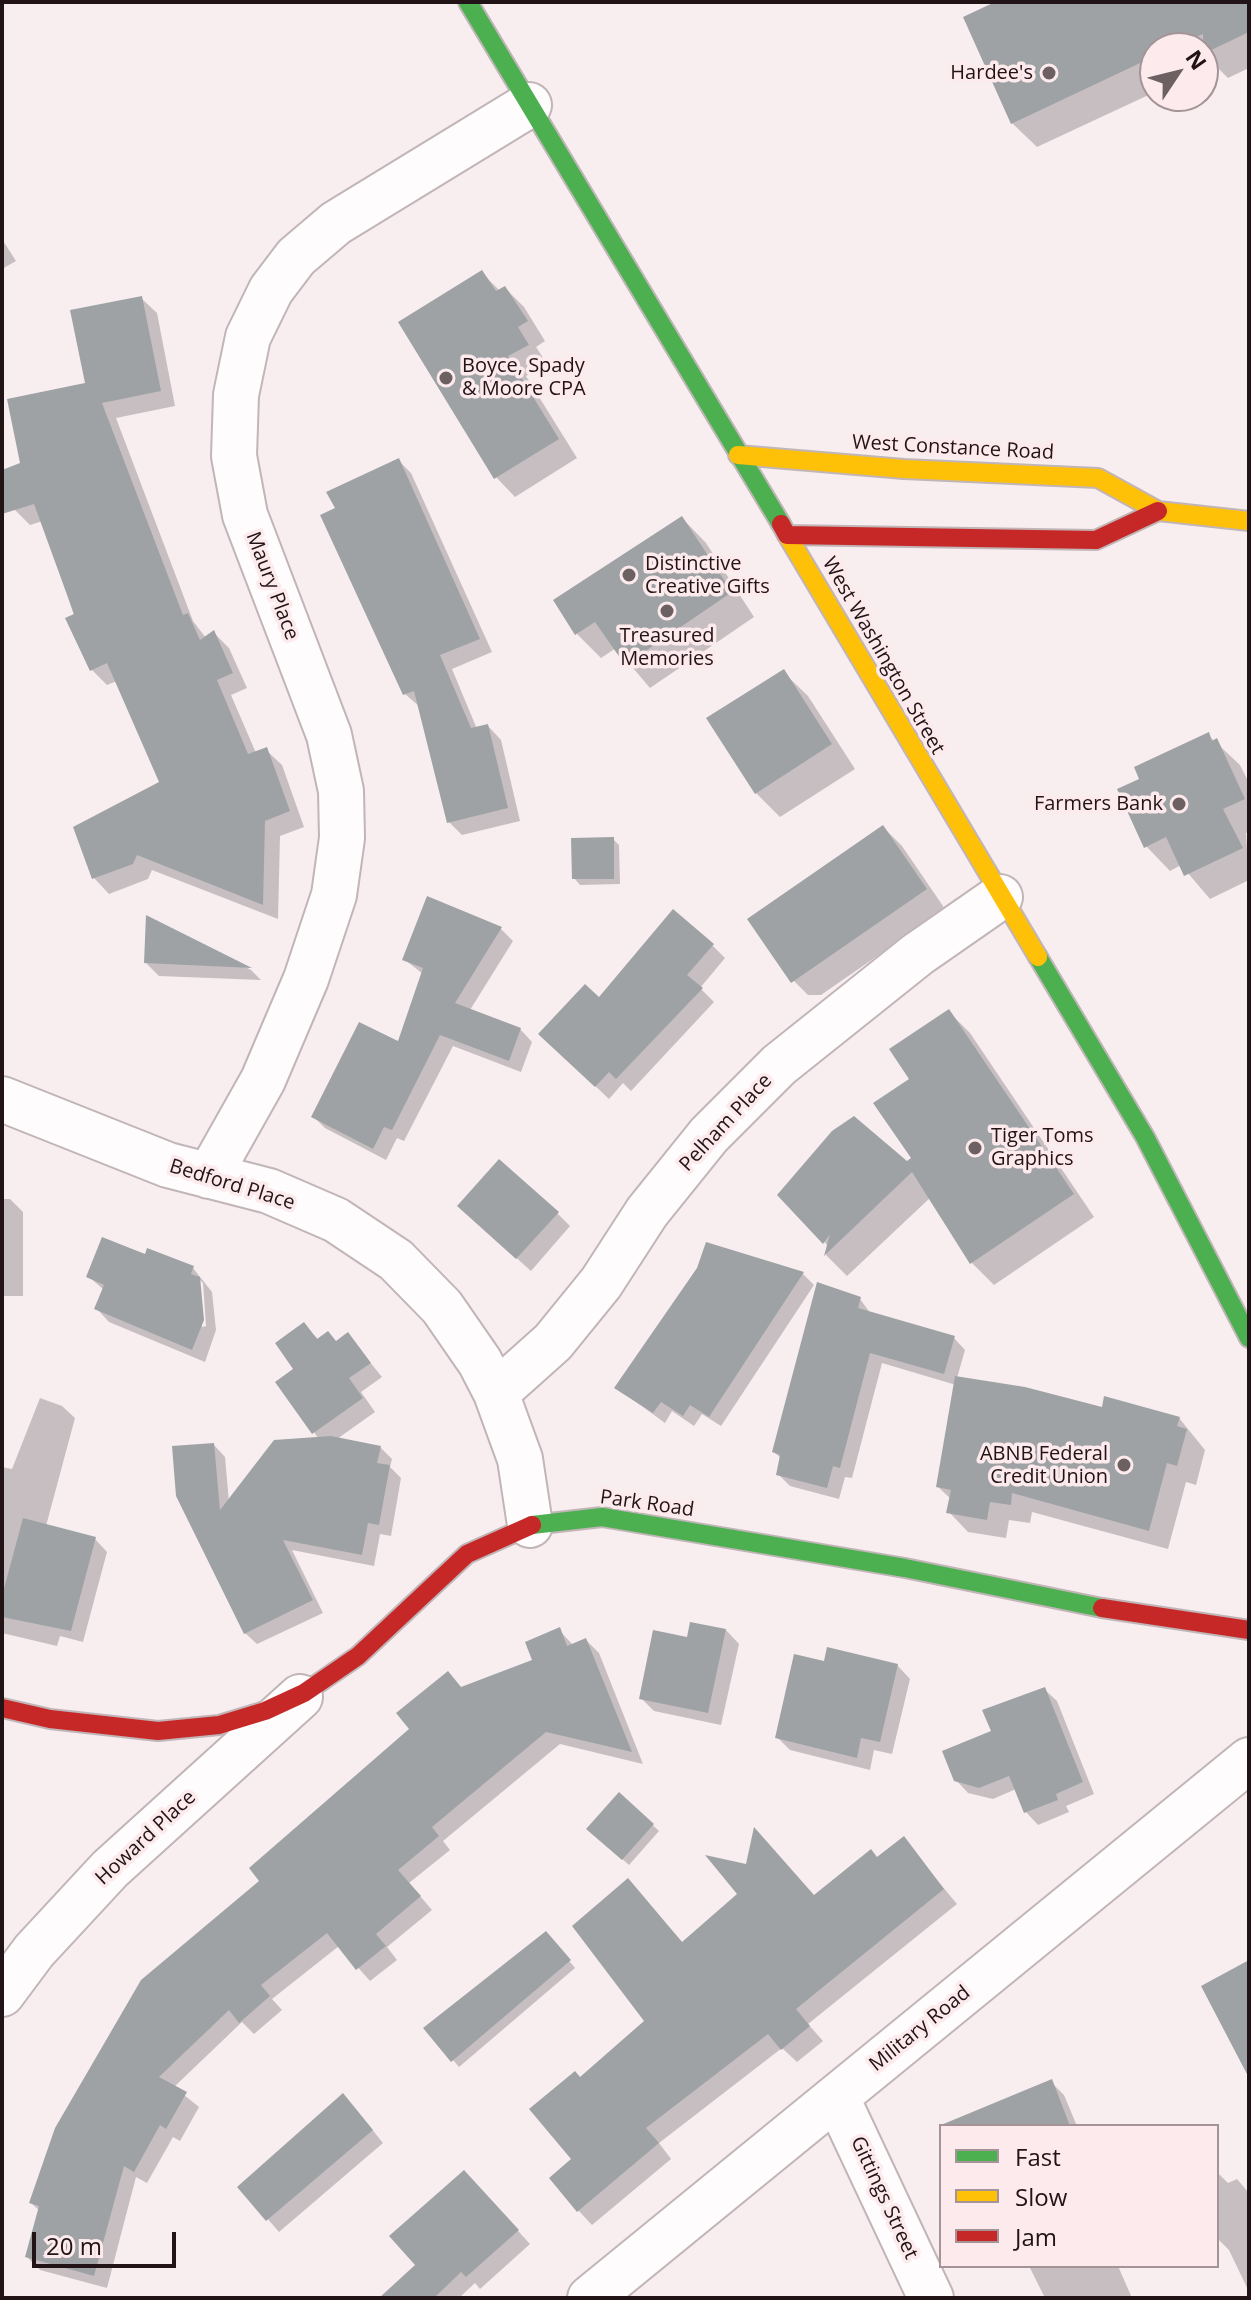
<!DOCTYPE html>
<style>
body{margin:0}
#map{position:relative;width:1251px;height:2300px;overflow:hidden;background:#f8eef0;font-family:"Open Sans",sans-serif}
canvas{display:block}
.frame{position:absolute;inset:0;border:4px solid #211316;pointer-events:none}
.legend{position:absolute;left:939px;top:2124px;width:280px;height:144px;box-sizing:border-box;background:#fceaed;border:2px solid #a49497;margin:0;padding:10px 14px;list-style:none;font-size:24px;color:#211316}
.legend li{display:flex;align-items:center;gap:16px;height:40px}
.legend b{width:40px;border:2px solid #a49497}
.north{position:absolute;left:1139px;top:32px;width:80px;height:80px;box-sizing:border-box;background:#fceaed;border:2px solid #a49497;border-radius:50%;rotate:55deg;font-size:22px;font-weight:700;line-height:32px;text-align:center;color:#211316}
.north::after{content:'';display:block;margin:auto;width:28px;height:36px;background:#6c6062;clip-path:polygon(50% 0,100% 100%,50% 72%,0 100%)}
.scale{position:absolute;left:32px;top:2232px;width:144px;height:36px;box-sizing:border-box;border:4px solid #211316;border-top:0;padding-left:10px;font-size:24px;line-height:28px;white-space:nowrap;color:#211316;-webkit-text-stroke:6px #fceaed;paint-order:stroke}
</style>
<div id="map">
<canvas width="1251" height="2300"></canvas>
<div class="frame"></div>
<ul class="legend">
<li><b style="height:10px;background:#4caf50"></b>Fast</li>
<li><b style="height:10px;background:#ffc107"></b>Slow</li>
<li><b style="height:10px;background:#c62828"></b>Jam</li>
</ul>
<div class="north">N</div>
<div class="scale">20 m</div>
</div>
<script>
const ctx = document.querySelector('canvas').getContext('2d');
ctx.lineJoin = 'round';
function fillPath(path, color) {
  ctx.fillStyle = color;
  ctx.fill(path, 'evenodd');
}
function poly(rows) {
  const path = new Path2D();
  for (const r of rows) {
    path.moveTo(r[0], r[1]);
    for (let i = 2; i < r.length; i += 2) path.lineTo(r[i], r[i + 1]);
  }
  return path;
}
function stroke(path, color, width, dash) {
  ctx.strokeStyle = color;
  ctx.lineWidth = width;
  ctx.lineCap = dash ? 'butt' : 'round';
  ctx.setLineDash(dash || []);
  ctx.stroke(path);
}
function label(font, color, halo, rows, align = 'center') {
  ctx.font = font + ' "Open Sans",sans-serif';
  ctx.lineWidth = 7;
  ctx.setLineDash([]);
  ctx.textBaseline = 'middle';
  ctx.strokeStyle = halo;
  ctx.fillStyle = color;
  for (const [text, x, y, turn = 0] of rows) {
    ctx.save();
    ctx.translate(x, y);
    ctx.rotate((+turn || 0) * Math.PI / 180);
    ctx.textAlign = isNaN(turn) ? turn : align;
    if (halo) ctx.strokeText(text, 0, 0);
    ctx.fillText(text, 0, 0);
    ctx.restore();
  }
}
const shadow = poly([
 [998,2,1249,2,1249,68,1228,78,1214,64,1203,69,1203,48,1155,48,1155,92,1037,147,1012,123],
 [2,239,16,261,2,269],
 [482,273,500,291,505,288,524,307,545,341,536,347,547,364,526,376,577,458,515,497,496,477],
 [141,298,157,313,175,406,116,418,193,621,206,638,214,633,229,648,247,688,231,695,256,753,266,750,282,765,304,827,280,836,278,919,152,870,148,879,109,894,94,878,162,783,117,681,107,685,92,670,43,521,30,525,14,509,2,475,2,472,23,465,87,384],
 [398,460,411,473,492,652,452,669,477,729,488,726,501,740,520,821,462,835,449,822,420,707,405,694,338,509],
 [682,518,706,543,754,617,650,688,616,648,601,658,577,634],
 [783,672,808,696,855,769,780,817,756,793],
 [1208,735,1240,765,1249,783,1249,832,1246,833,1249,880,1210,899,1181,865,1170,871,1146,846,1142,780],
 [883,827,902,846,945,909,821,995,808,995,788,975],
 [613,839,619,845,620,884,580,885,574,878],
 [428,899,501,929,513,941,470,1010,520,1029,532,1042,521,1072,453,1046,404,1141,397,1138,386,1160,325,1128,313,1116,399,1044,423,974,404,959],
 [148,918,251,970,261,980,159,976,146,963],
 [712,945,725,958,700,988,714,1002,631,1091,623,1083,609,1099,554,1047,599,1000],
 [948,1011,970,1033,1094,1217,994,1285,972,1263,931,1197,847,1276,826,1255,828,1246,780,1195,907,1164,913,1158,911,1080],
 [2,1199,10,1199,23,1212,23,1296,2,1296],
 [557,1213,570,1226,531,1271,473,1219],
 [707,1245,803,1274,814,1285,721,1426,702,1414,694,1426,672,1411,665,1423,617,1388,699,1269],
 [193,1268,212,1292,216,1330,205,1362,109,1322,96,1308,104,1290,88,1276],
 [198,1278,203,1283,206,1326,202,1327],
 [860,1299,871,1314,954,1338,965,1350,957,1378,1103,1410,1179,1418,1205,1450,1196,1485,1186,1482,1168,1549,1032,1512,1030,1523,1009,1520,1006,1538,968,1532,949,1512,951,1499,938,1487,956,1385,882,1363,852,1478,845,1477,839,1499,790,1486,778,1474,782,1459,774,1452],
 [304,1325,319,1340,337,1343,348,1335,382,1377,361,1392,375,1412,337,1439,380,1447,392,1459,390,1467,401,1478,391,1536,380,1534,374,1566,292,1550,323,1613,257,1644,245,1633,178,1496,214,1445,225,1457,229,1502,319,1439,283,1391,296,1369],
 [40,1398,62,1406,75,1418,46,1526,95,1539,107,1552,83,1642,60,1636,57,1646,2,1633,2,1467,12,1469],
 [559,1630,573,1645,586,1640,599,1653,643,1764,560,1744,443,1841,450,1850,409,1883,432,1910,387,1947,397,1960,370,1981,339,1946,272,1999,282,2010,254,2034,242,2022,174,2087,199,2107,180,2141,173,2137,147,2183,136,2177,107,2288,40,2270,27,2257,40,2211,31,2203,262,1882,462,1689,534,1661],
 [726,1630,739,1644,721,1725,654,1711,641,1698,688,1639],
 [826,1664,897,1665,910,1679,892,1754,874,1750,870,1770,790,1750,777,1737],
 [1044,1689,1057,1701,1094,1794,1066,1806,1069,1812,1038,1825,1026,1812,1016,1789,993,1799,968,1793,956,1780],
 [627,1801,659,1831,629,1865,595,1835],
 [903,1839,957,1904,808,2024,823,2041,797,2062,782,2048,659,2143,671,2159,592,2225,578,2210,574,2160,580,2079,647,2021,628,1881,683,1943,815,1897,878,1859],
 [552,1940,575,1968,459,2067,426,2028],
 [1051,2082,1064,2095,1077,2126,972,2126],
 [354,2107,383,2143,279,2232,240,2187],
 [1217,2172,1228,2183,1237,2179,1249,2193,1249,2292,1229,2250,1217,2238],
 [476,2185,530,2244,480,2289,475,2283,459,2298,382,2298,418,2265],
 [1029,2266,1118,2266,1132,2298,1045,2298]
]);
const building = poly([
 [995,2,1249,2,1249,32,1203,54,1203,34,1173,48,1155,48,1155,56,1011,124,963,17],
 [482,270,496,291,505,286,528,321,518,327,529,345,508,356,559,439,494,479,398,322],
 [142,296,161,391,102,403,183,615,188,613,200,640,214,630,233,673,217,680,248,754,267,747,290,811,265,821,263,905,137,855,133,864,92,879,73,827,159,782,107,663,90,671,65,618,74,614,34,504,2,514,2,470,20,463,7,399,85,383,70,310],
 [399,458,480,639,440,655,471,728,488,724,508,808,447,823,414,691,403,695,320,515,335,508,326,492],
 [682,516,732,592,625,665,595,622,575,635,553,600],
 [784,669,832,744,755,794,706,718],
 [1209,732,1212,741,1217,738,1245,799,1223,809,1243,848,1184,876,1166,837,1144,848,1117,789,1139,779,1134,767],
 [883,825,927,889,791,983,747,919],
 [614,837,614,879,572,879,571,838],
 [427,896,502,927,455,1003,521,1028,509,1061,440,1035,392,1130,384,1127,373,1149,311,1117,359,1022,398,1041,423,968,402,960],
 [673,909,714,944,687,975,703,988,616,1079,609,1072,595,1087,538,1034,585,984,599,997],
 [146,915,252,968,144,963],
 [949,1009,1074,1194,970,1264,912,1172,824,1256,830,1234,823,1244,777,1195,832,1131,854,1116,907,1161,911,1158,873,1103,909,1079,889,1049],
 [499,1159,559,1212,516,1259,457,1206],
 [102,1237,145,1254,147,1248,194,1266,191,1274,200,1277,204,1320,192,1350,94,1309,104,1285,86,1277],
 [706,1242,804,1272,709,1417,690,1405,683,1416,661,1402,653,1413,614,1388,697,1268],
 [817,1282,861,1297,858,1308,955,1336,944,1374,870,1353,840,1468,833,1466,827,1488,776,1475,780,1455,772,1452],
 [304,1322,317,1339,328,1331,336,1341,348,1332,371,1363,349,1378,363,1398,312,1434,275,1382,293,1369,275,1343],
 [955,1376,1025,1387,1102,1407,1104,1396,1180,1417,1177,1426,1187,1429,1177,1466,1167,1463,1149,1531,1012,1493,1011,1505,990,1502,987,1520,946,1513,951,1490,936,1487],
 [331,1436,381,1446,377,1463,390,1465,379,1525,368,1523,362,1555,283,1540,313,1600,244,1634,176,1496,172,1446,214,1443,220,1510,274,1440],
 [23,1518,96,1537,71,1631,2,1617,2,1596],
 [690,1622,726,1629,708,1713,639,1699,653,1630,687,1637],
 [560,1627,567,1646,586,1638,632,1752,546,1732,432,1827,439,1836,398,1870,421,1896,376,1934,386,1946,356,1970,327,1933,261,1985,270,1996,239,2023,229,2010,159,2077,187,2092,166,2129,160,2125,134,2172,124,2166,94,2276,25,2257,39,2206,29,2203,55,2128,141,1980,259,1881,249,1868,409,1729,396,1713,448,1671,461,1687,532,1660,525,1642],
 [827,1647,898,1664,880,1742,861,1738,857,1758,775,1738,794,1654,824,1661],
 [1045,1687,1083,1782,1056,1794,1058,1800,1024,1813,1009,1776,979,1788,954,1781,942,1751,991,1731,982,1710],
 [619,1792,654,1824,622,1860,586,1829],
 [754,1827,814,1895,871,1849,877,1857,904,1836,944,1889,796,2009,810,2026,781,2050,768,2034,646,2128,659,2143,577,2212,549,2178,571,2159,529,2109,575,2071,580,2077,644,2021,572,1926,628,1878,682,1942,737,1894,705,1855,746,1864],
 [546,1931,571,1960,451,2062,423,2028],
 [1249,1960,1249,2078,1201,1986],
 [1052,2079,1070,2126,941,2126,941,2125],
 [343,2093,373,2130,266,2221,237,2187],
 [464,2170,519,2230,466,2277,461,2272,434,2298,379,2298,415,2265,389,2236]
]);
const street = poly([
 [2,1099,168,1165,269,1191,336,1220,396,1260,442,1307,480,1362,496,1393,520,1459,530,1525],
 [209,1176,263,1080,306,979,334,895,342,838,341,791,329,735,245,515,234,456,236,395,248,337,271,290,296,257,336,223,529,105],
 [496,1393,553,1342,601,1283,647,1212,709,1135,779,1065,918,954,1000,897],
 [2,1994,34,1951,110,1869,300,1697],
 [837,2098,931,2298],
 [590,2298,1249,1760]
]);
const fast = poly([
 [468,2,781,524],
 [1038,957,1145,1137,1249,1338],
 [532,1525,602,1517,905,1568,1102,1608]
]);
const slow = poly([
 [738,455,904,469,1098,478,1158,511,1249,521],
 [787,535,1038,957]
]);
const jam = poly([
 [781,524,787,535,1096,540,1158,511],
 [1102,1608,1249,1630],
 [2,1708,50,1719,158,1731,219,1725,265,1711,304,1693,358,1656,467,1554,532,1525]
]);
const markers = [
 [1049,73,8,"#6c6062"],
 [446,378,8,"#6c6062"],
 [629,575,8,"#6c6062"],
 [667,611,8,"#6c6062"],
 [1179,804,8,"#6c6062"],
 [975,1148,8,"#6c6062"],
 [1124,1465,8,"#6c6062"]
];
const poiNames = [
 ["Hardee's",1033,73],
 ["Boyce, Spady",462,366,"left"],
 ["& Moore CPA",462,389,"left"],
 ["Distinctive",645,564,"left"],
 ["Creative Gifts",645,587,"left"],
 ["Treasured",667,636,"center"],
 ["Memories",667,659,"center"],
 ["Farmers Bank",1163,804],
 ["Tiger Toms",991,1136,"left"],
 ["Graphics",991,1159,"left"],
 ["ABNB Federal",1108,1454],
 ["Credit Union",1108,1477]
];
const streetNames = [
 ["West Constance Road",953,448,3],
 ["Maury Place",272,586,69],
 ["West Washington Street",883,656,60],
 ["Pelham Place",726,1123,-47],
 ["Bedford Place",232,1185,17],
 ["Park Road",647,1504,8],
 ["Howard Place",146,1838,-43],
 ["Military Road",920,2029,-39],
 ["Gittings Street",884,2198,65]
];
fillPath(shadow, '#0003');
fillPath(building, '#9ea2a5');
stroke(street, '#c1b5b7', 48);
stroke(fast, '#c1b5b7', 22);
stroke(slow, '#c1b5b7', 22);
stroke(jam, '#c1b5b7', 22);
stroke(street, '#fefcfd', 44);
stroke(fast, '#4caf50', 18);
stroke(slow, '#ffc107', 18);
stroke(jam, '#c62828', 18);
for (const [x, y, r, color] of markers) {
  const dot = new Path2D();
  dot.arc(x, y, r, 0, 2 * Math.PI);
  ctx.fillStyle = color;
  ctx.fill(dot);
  stroke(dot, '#fceaed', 3);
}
label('20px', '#211316', '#fceaed', poiNames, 'right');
label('20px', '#211316', '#fceaed', streetNames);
</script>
